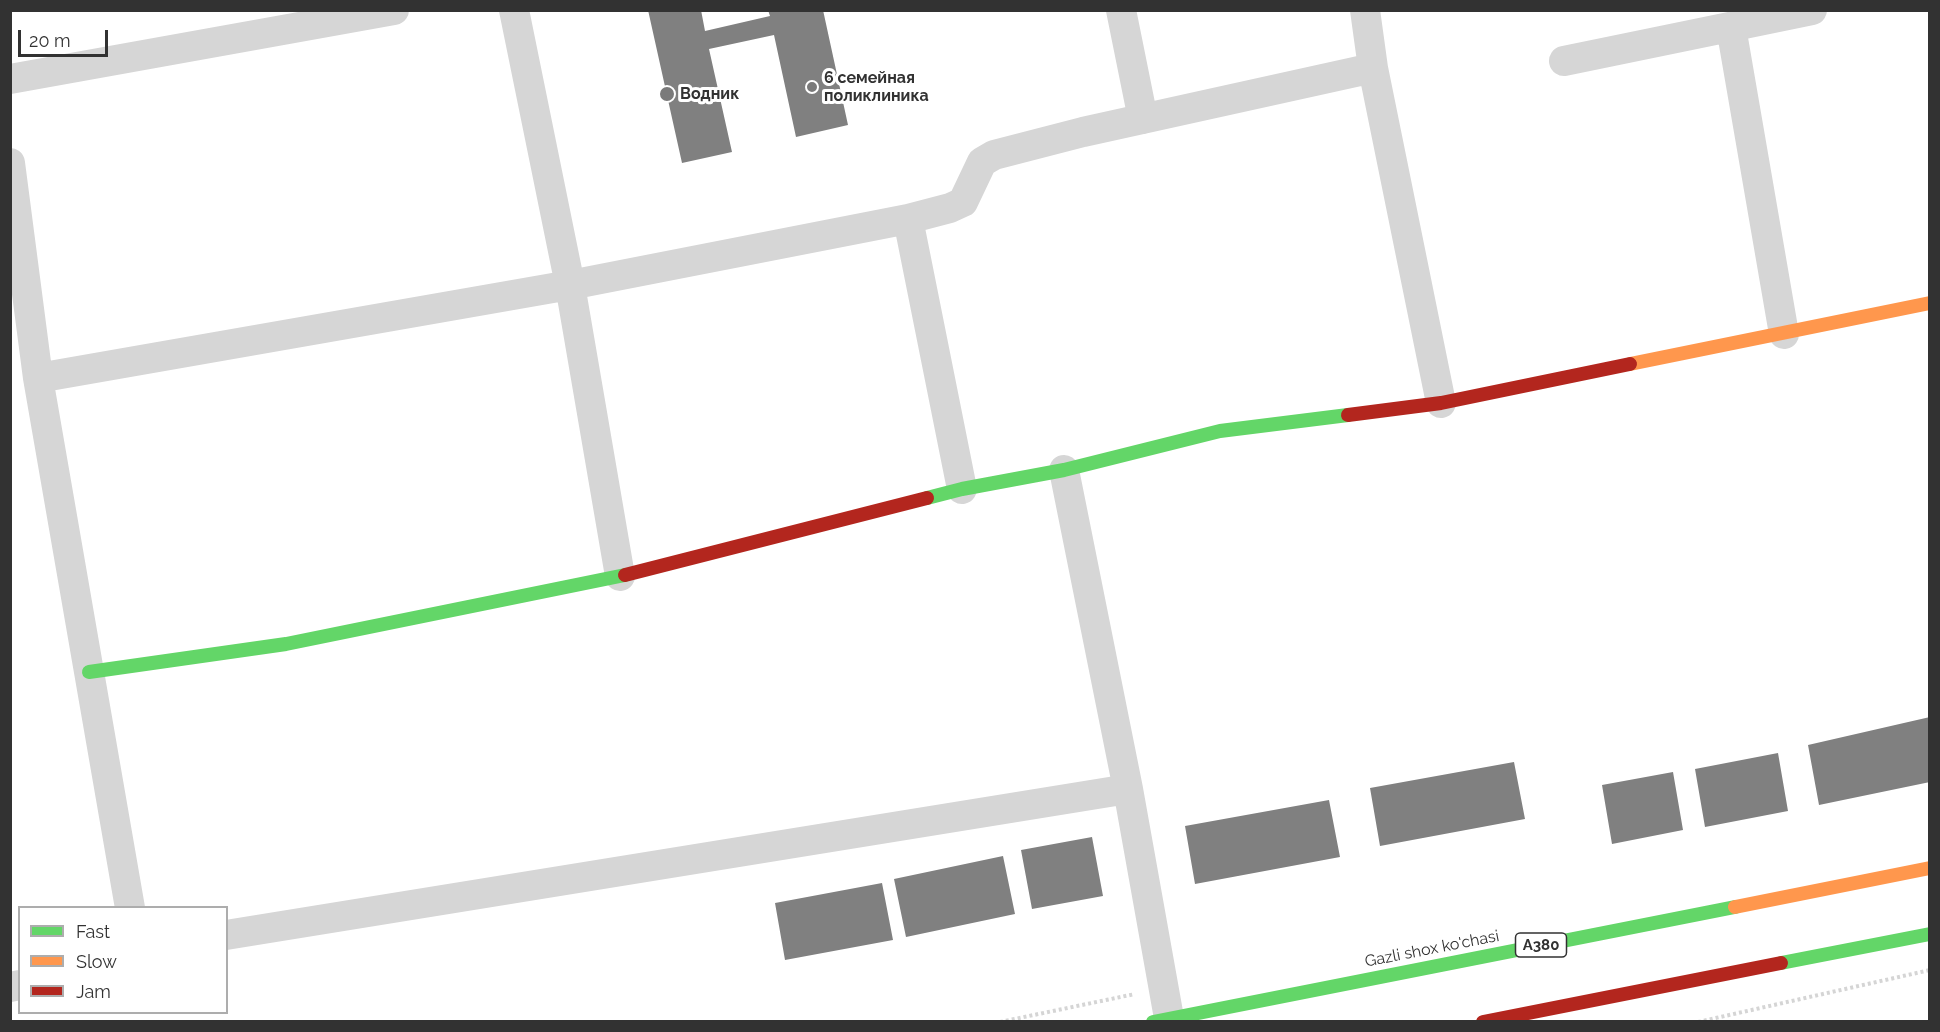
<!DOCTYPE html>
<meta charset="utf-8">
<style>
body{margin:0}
#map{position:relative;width:1940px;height:1032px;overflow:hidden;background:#fff;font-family:Raleway,sans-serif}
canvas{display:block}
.frame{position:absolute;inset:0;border:12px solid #323232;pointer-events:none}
.legend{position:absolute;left:18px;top:906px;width:210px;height:108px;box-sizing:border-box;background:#fff;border:2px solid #adadad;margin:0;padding:8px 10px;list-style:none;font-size:18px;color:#323232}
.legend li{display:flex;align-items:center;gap:12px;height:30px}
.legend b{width:30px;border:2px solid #adadad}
.scale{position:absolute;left:18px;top:30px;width:90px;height:27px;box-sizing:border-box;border:3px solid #323232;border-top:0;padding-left:8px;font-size:18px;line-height:21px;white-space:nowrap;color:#323232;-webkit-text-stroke:4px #fff;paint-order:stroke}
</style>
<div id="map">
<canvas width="1940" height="1032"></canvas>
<div class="frame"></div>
<ul class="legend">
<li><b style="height:8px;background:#63d668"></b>Fast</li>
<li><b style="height:8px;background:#ff974d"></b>Slow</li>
<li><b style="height:8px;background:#b3261e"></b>Jam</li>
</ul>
<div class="scale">20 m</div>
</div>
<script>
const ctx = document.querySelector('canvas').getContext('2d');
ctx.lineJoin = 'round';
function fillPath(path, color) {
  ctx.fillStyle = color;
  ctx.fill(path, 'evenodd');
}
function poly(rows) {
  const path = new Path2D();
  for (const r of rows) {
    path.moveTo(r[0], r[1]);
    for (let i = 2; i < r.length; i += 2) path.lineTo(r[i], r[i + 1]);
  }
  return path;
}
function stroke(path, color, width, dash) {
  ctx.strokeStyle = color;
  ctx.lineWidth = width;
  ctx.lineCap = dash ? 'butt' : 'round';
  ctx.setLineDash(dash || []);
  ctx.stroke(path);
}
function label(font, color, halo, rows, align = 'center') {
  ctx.font = font + ' Raleway,sans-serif';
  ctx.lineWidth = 6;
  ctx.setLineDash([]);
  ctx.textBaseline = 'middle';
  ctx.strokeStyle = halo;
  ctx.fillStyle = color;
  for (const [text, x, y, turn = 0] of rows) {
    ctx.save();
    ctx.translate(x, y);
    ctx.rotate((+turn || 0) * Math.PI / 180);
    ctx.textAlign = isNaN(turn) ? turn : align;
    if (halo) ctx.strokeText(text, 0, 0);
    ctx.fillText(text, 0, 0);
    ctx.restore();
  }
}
const building = poly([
 [648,10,701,10,705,31,770,16,768,10,823,10,848,125,796,137,774,35,709,49,732,152,682,163],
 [1930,717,1930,782,1819,805,1808,745],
 [1778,753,1788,811,1705,827,1695,769],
 [1514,762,1525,819,1380,846,1370,788],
 [1673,772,1683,830,1612,844,1602,785],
 [1329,800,1340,857,1195,884,1185,826],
 [1092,837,1103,896,1032,909,1021,850],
 [1003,856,1015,914,906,937,894,879],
 [882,883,893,940,785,960,775,903]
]);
const path = poly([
 [1000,1022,1135,994],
 [1698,1022,1930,970]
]);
const street = poly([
 [514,10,570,285,620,576],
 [1121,10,1143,119],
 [1365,10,1373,68,1441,403],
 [1731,27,1784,334],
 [1564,61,1812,10],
 [10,79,394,10],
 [10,163,38,378,130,908],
 [908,219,962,489],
 [38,378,570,285,908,219,950,208,963,202,982,162,994,155,1083,132,1373,68],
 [1064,470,1128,789,1169,1018],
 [226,935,1128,789],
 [10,987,20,985]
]);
const fast = poly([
 [927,498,962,489,1064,470,1220,431,1348,415],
 [89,672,286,644,625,575],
 [1781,963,1930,934],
 [1153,1022,1735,907]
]);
const slow = poly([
 [1630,364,1930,303],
 [1735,907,1930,868]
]);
const jam = poly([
 [1348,415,1441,403,1630,364],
 [625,575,927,498],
 [1483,1022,1781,963]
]);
const markers = [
 [812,87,6,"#7a7a7a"],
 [667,94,8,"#7a7a7a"]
];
const shields = [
 [1541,945,51]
];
const shieldNames = [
 ["A380",1541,945]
];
const poiNames = [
 ["6 семейная",824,78],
 ["поликлиника",824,96],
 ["Водник",680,94]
];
const streetNames = [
 ["Gazli shox ko'chasi",1432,949,-11]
];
fillPath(building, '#808080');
stroke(path, '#d5d5d5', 4, [3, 3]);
stroke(street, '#d6d6d6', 30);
stroke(fast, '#63d668', 14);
stroke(slow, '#ff974d', 14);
stroke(jam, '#b3261e', 14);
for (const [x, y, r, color] of markers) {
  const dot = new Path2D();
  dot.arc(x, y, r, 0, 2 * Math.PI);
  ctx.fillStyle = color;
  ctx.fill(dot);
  stroke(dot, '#fff', 2);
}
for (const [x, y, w] of shields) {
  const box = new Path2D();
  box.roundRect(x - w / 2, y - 12, w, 24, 4.5);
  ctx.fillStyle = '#fff';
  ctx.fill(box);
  stroke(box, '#323232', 1.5);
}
label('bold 15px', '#323232', null, shieldNames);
label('bold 16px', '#323232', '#fff', poiNames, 'left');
label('16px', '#323232', '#fff', streetNames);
</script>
